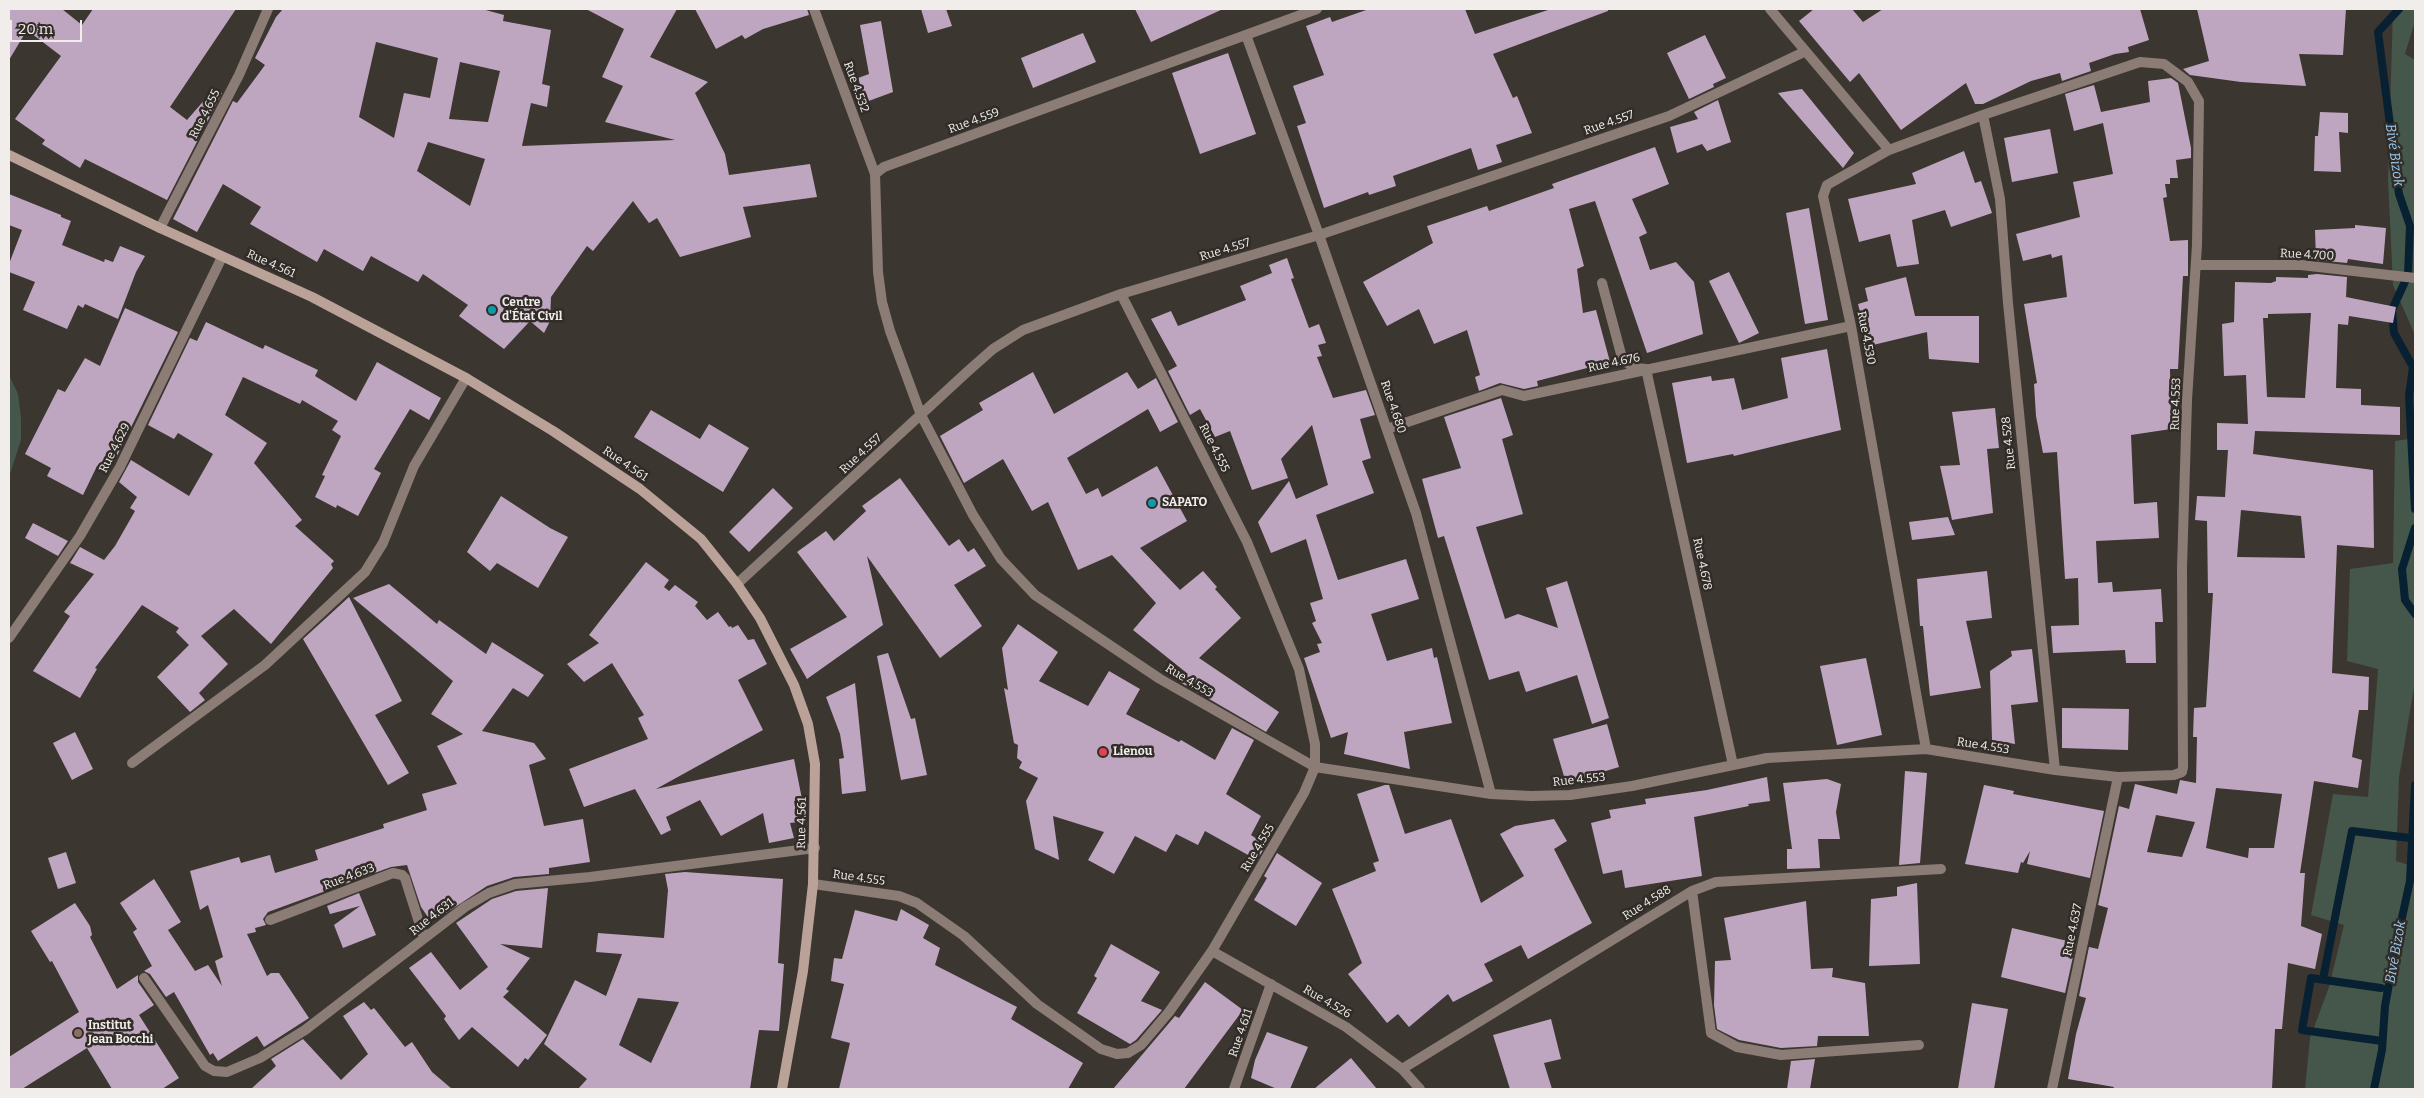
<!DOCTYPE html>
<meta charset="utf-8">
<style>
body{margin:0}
#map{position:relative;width:2424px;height:1098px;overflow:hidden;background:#3c3631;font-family:Bitter,serif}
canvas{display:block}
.frame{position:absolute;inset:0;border:10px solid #f1edea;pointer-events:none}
.scale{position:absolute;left:10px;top:20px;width:72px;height:22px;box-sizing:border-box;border:2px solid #f1edea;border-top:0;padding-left:6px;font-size:15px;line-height:18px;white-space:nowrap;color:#f1edea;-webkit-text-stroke:4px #312c27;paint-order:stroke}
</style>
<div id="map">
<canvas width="2424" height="1098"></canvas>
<div class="frame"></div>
<div class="scale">20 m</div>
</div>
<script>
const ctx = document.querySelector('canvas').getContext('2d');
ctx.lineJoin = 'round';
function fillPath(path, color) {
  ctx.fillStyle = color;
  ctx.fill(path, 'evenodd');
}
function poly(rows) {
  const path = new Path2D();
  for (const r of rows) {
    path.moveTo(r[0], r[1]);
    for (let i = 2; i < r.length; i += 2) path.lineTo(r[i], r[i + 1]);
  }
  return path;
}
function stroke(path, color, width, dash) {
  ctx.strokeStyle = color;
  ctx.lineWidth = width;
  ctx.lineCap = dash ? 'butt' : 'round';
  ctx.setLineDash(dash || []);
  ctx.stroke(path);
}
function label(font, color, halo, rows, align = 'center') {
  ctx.font = font + ' Bitter,serif';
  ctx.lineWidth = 5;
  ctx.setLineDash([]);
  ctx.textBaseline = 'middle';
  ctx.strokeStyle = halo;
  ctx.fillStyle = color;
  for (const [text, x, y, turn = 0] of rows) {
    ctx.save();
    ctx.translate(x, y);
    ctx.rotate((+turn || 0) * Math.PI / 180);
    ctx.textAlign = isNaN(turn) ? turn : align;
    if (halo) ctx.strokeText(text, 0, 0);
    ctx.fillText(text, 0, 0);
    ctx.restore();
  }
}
const green = poly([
 [2393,9,2415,9,2415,21,2405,54,2415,60,2415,335,2393,285,2388,179],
 [9,375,18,394,21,417,21,440,9,477],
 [2415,438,2415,681,2399,777,2396,861,2415,867,2415,1089,2305,1089,2310,1038,2329,987,2344,925,2311,915,2333,794,2368,797,2378,669,2347,661,2350,569,2393,563,2395,441]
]);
const stream = poly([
 [2399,9,2378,32,2399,194,2410,226,2408,275,2392,310,2394,333,2413,367,2409,396,2415,509],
 [2415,528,2402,569,2405,600,2415,614],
 [2323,979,2352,831,2410,838],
 [2381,988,2311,978,2302,1030,2382,1041],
 [2374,1089,2382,1050,2385,1006,2396,945,2410,881,2415,785]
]);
const building = poly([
 [9,9,62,9,82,25,93,9,236,9,170,107,187,120,214,89,222,93,167,200,85,159,80,168,42,144,45,140,15,119,61,56,27,30,9,60],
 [283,9,482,9,504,15,503,21,551,30,542,84,550,86,547,107,531,103,522,146,675,140,605,122,623,86,602,77,624,29,586,9,677,9,650,57,708,82,695,93,725,154,729,175,810,164,817,197,743,207,751,237,680,257,657,218,649,223,633,201,593,251,587,246,551,297,550,321,544,333,530,321,504,349,459,316,468,305,423,274,418,282,371,256,363,271,324,249,317,262,250,224,261,207,223,184,197,232,173,219,233,101,237,103,265,65,255,58,276,17],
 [376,42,438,58,430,98,404,93,394,138,359,117],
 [460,62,500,71,488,122,449,119],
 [428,142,485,159,470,206,417,171],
 [695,9,807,9,809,15,763,29,745,39,742,35,716,49],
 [921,9,946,9,952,26,928,33],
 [1135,9,1223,9,1151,42],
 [1369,9,1465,9,1475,34,1551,9,1608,9,1608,11,1493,54,1513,98,1517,96,1532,133,1496,145,1502,162,1478,170,1471,148,1393,176,1396,186,1369,195,1368,192,1324,208,1297,126,1306,123,1293,86,1324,75,1306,26,1330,17,1332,22],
 [1814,9,1852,9,1863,22,1883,9,2140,9,2149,40,2128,47,2129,52,2115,54,2089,63,2091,71,2062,81,2060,73,2031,81,1983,104,1975,104,1966,83,1901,130,1859,73,1850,82,1799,21],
 [2197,9,2346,9,2343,55,2299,54,2306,86,2241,82,2190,75,2183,69,2209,61],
 [881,21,893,92,866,102,858,78,869,74,860,25],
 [1083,33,1096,62,1033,88,1021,58],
 [1705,35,1726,78,1713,84,1714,87,1689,99,1667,53],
 [1228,53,1256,134,1200,154,1172,73],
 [2171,78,2178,83,2191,148,2191,158,2176,160,2178,178,2170,178,2170,184,2165,184,2167,197,2163,198,2170,241,2188,240,2188,276,2183,276,2178,369,2170,369,2171,429,2131,435,2134,504,2157,502,2159,538,2096,541,2098,583,2112,582,2113,592,2161,589,2163,622,2155,622,2156,663,2126,663,2125,650,2053,653,2051,626,2079,625,2078,578,2065,579,2057,452,2043,453,2036,416,2034,384,2037,383,2024,304,2067,297,2062,255,2052,258,2051,254,2023,261,2016,234,2080,217,2073,182,2113,174,2103,123,2074,131,2065,94,2094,85,2101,112,2150,102,2148,81],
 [1802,89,1854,153,1843,168,1778,93],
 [1718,100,1731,142,1707,151,1702,144,1677,153,1670,127,1698,119,1694,112],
 [2320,112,2348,113,2348,133,2339,132,2341,172,2314,171,2315,136,2318,136],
 [2050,129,2058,173,2012,182,2004,138],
 [1655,147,1669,184,1632,199,1647,233,1639,237,1650,270,1676,262,1694,282,1703,334,1647,353,1595,201,1569,209,1584,266,1577,269,1583,313,1596,310,1610,362,1537,381,1538,386,1524,389,1500,383,1479,391,1475,377,1480,375,1467,330,1434,344,1419,309,1387,326,1363,282,1433,243,1427,226,1487,206,1489,211,1554,188,1552,184],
 [1964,151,1975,183,1981,181,1992,213,1951,227,1945,210,1912,220,1919,264,1897,267,1890,234,1859,242,1848,199,1916,184,1912,173],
 [9,194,61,215,61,217,71,221,62,245,104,262,105,259,113,262,120,246,145,256,136,272,118,319,85,304,83,308,78,305,67,329,23,310,35,282,9,272,9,264,22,230,9,225],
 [1809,208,1828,320,1805,324,1786,213],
 [2355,225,2386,228,2383,264,2348,259,2347,263,2316,260,2315,230,2355,228],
 [1287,258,1294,278,1291,279,1309,328,1319,324,1326,343,1318,345,1322,356,1317,357,1333,398,1366,390,1375,415,1360,419,1371,458,1362,461,1374,493,1316,515,1338,580,1406,559,1419,599,1371,614,1387,661,1432,648,1434,658,1437,657,1452,723,1404,732,1410,769,1344,754,1348,732,1331,738,1304,658,1320,652,1317,644,1322,643,1312,623,1316,621,1310,603,1323,599,1306,539,1271,553,1258,522,1289,481,1296,499,1328,485,1312,425,1281,459,1288,478,1252,490,1230,431,1215,437,1200,409,1190,415,1168,371,1177,366,1151,319,1171,311,1178,326,1246,300,1240,286,1272,273,1269,265],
 [1729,272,1759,333,1739,343,1709,281],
 [2317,274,2347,277,2346,297,2396,307,2393,323,2349,316,2348,325,2338,324,2336,388,2361,389,2361,405,2400,407,2400,435,2255,431,2253,454,2373,470,2374,548,2337,545,2332,673,2369,677,2368,710,2359,710,2352,757,2362,760,2358,788,2314,781,2300,873,2305,873,2301,926,2322,934,2315,969,2288,963,2282,1029,2275,1029,2272,1089,2113,1089,2114,1087,2068,1079,2076,1034,2086,998,2079,996,2089,947,2098,949,2108,908,2098,905,2119,806,2129,809,2135,784,2177,794,2180,780,2196,783,2197,737,2193,737,2194,708,2206,707,2213,593,2208,593,2207,521,2195,520,2197,496,2225,497,2228,450,2217,450,2217,423,2248,424,2246,375,2224,376,2222,324,2234,322,2235,282,2271,283,2276,281,2276,277,2308,278,2308,275],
 [2311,313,2305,398,2267,397,2263,318,2268,318,2268,314],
 [2241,510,2301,516,2305,558,2237,557],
 [2216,788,2282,794,2274,848,2249,848,2248,858,2206,848],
 [2156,815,2195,822,2182,857,2147,852],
 [1906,277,1915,316,1979,316,1979,363,1929,359,1927,332,1873,345,1871,334,1866,335,1858,304,1868,301,1865,288],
 [125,308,178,332,108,474,97,466,83,495,47,476,51,468,25,454,58,389,65,392,85,358,100,366],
 [206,322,263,349,265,345,318,370,315,376,356,401,377,362,441,398,429,420,410,409,374,469,381,473,358,516,337,505,336,508,315,497,325,476,322,475,341,436,332,430,338,421,302,400,300,404,243,377,225,415,267,443,254,463,302,520,295,526,334,561,331,564,333,568,271,644,234,609,201,636,228,664,199,693,205,700,190,712,157,677,189,645,176,632,179,628,142,605,95,668,97,669,80,698,33,671,70,616,64,612,94,574,70,563,80,547,104,560,115,546,135,511,130,508,137,497,119,482,131,460,189,496,213,454,178,433,174,439,148,425,190,338,197,341],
 [1827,349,1841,430,1734,456,1733,454,1687,463,1672,383,1711,376,1712,381,1734,378,1742,410,1788,398,1781,358],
 [1033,372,1054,414,1127,372,1138,389,1156,378,1178,422,1160,432,1148,409,1067,458,1086,494,1098,488,1102,497,1157,466,1187,521,1140,548,1180,590,1203,571,1217,587,1215,589,1241,618,1199,658,1279,712,1266,732,1180,682,1188,674,1133,630,1156,603,1112,555,1078,570,1048,502,1032,511,1003,459,964,483,940,436,983,410,979,403],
 [1501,398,1513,435,1502,439,1523,514,1476,527,1505,619,1518,614,1558,628,1546,588,1567,581,1609,718,1592,724,1577,675,1526,692,1519,671,1489,680,1444,536,1438,538,1422,479,1461,468,1444,417],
 [1995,408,1999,448,1987,449,1993,513,1952,520,1940,466,1960,465,1952,412],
 [651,410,700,439,709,424,749,448,723,492,634,437],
 [900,478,949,546,959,539,968,552,974,548,986,566,954,585,982,626,940,658,867,556,883,625,807,679,790,649,847,617,797,552,826,531,834,541,866,511,862,506],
 [773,488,793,508,749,552,729,532],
 [501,496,550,528,568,537,538,588,497,563,490,571,467,552],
 [1948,517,1955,535,1912,540,1909,522],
 [33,523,68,541,58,556,25,538],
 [646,562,669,580,664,587,669,591,675,585,698,602,695,606,707,620,718,612,729,627,731,626,732,628,738,625,748,640,754,639,767,664,738,680,763,730,656,789,794,759,802,799,794,801,799,822,790,823,794,838,769,843,763,813,721,836,700,800,666,817,671,830,661,835,635,789,584,807,569,769,648,739,638,718,644,715,612,663,584,682,567,664,599,643,589,635],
 [1987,571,1992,618,1966,621,1981,688,1930,696,1923,626,1920,626,1917,579],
 [389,584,437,624,439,620,486,654,492,642,544,675,528,697,513,688,482,731,534,743,546,759,529,765,544,826,583,819,590,862,549,868,549,874,514,877,487,886,446,913,430,920,421,907,407,865,391,867,268,912,263,919,266,925,255,928,256,932,247,934,267,976,271,973,279,973,309,1018,264,1047,257,1036,218,1061,213,1053,210,1055,174,992,166,997,150,974,144,971,152,966,133,932,137,929,120,903,154,879,181,922,168,930,195,971,208,965,222,986,215,961,223,957,208,905,200,910,190,871,239,857,241,863,270,855,275,873,318,860,315,850,384,828,383,824,427,810,422,794,457,784,437,746,463,734,431,714,453,681,353,598],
 [349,597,402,701,375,715,409,773,388,785,303,639],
 [1018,624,1058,652,1039,681,1088,706,1109,671,1140,689,1126,714,1179,742,1181,740,1215,760,1232,728,1254,740,1226,794,1261,816,1251,835,1266,845,1257,860,1205,831,1198,845,1176,834,1166,852,1135,836,1114,874,1088,860,1104,832,1053,816,1059,860,1035,849,1026,801,1038,778,1019,768,1022,762,1017,758,1018,745,1014,743,1004,688,1008,690,1002,648],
 [2032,649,2038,702,2011,705,2015,744,1992,740,1990,671,2012,656,2011,651],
 [888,653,911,719,915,718,927,775,901,780,877,656],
 [1866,658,1882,735,1837,745,1820,666],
 [855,683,866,791,842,794,839,759,844,758,840,734,826,697],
 [2062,708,2129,709,2128,750,2062,748],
 [1607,724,1619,767,1566,783,1553,739],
 [75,732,93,769,72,780,53,743],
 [1905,771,1927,773,1920,863,1899,865],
 [1767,777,1770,801,1748,804,1749,806,1694,817,1702,876,1625,888,1622,870,1603,874,1591,823,1611,818,1609,810,1646,804,1645,799,1707,790],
 [1827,779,1841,784,1836,812,1840,839,1818,839,1820,868,1787,869,1787,849,1792,849,1783,783],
 [1385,785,1389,785,1405,834,1451,819,1481,903,1524,876,1500,834,1515,826,1554,819,1567,841,1554,849,1592,923,1528,959,1521,945,1484,964,1493,981,1453,1002,1448,994,1409,1027,1398,1014,1387,1023,1348,974,1362,963,1332,889,1376,871,1373,863,1379,861,1357,794],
 [1984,785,2014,791,2013,794,2104,811,2090,878,2027,864,2030,851,2023,863,2021,862,2018,873,1965,864],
 [66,852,76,883,58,889,48,858],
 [1277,853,1322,883,1296,926,1254,900,1267,878,1264,876],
 [685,872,783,879,778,963,784,964,779,1031,759,1030,750,1089,578,1089,587,1079,544,1044,575,980,606,996,622,954,596,952,598,933,664,938,668,890,665,874],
 [638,998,679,1002,651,1063,619,1045],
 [1917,883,1920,964,1869,966,1871,899,1897,896,1897,887],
 [548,888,542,948,500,944,530,958,506,989,509,991,503,997,547,1035,528,1060,525,1058,518,1067,472,1027,459,1040,444,1019,446,1016,409,968,431,952,460,990,488,967,456,923,492,899,516,891],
 [359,893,376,935,343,948,334,925,360,906,330,914,327,906],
 [1806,901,1811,969,1833,968,1832,977,1865,983,1869,1036,1818,1036,1817,1046,1781,1048,1739,1040,1717,1029,1714,1005,1715,961,1731,960,1724,918],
 [75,903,90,926,92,935,90,937,117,989,138,975,138,982,154,1005,139,1015,179,1078,162,1089,112,1089,87,1048,22,1089,9,1089,9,1057,79,1012,52,961,50,962,31,931],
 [901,909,929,925,923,938,940,948,935,965,1017,1007,1011,1019,1083,1063,1068,1089,839,1089,850,1043,831,1038,844,984,831,981,834,958,842,959,855,910,897,921],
 [2012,928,2076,943,2065,993,2001,977],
 [1111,944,1160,972,1141,1001,1162,1010,1136,1040,1130,1044,1077,1013,1097,978,1094,976],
 [1205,982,1243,1010,1184,1089,1113,1089,1175,1016,1179,1018],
 [364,1002,371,1010,374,1008,405,1047,412,1042,432,1072,452,1089,251,1089,276,1066,271,1059,303,1039,341,1080,368,1054,343,1016],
 [1972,1003,2008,1009,1994,1089,1958,1089],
 [1551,1019,1561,1059,1544,1063,1552,1089,1510,1089,1493,1035],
 [1267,1032,1308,1047,1290,1089,1277,1089,1251,1078,1255,1060],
 [1351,1058,1377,1089,1314,1089],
 [1815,1059,1810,1089,1787,1089,1791,1061]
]);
const minor = poly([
 [814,9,875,174],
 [1317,9,884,167,875,174,878,272,882,302,890,331,921,415,973,515,1001,559,1035,595,1160,679,1315,767,1491,794,1531,796,1570,795,1632,786,1767,758,1926,749,2055,770,2118,777,2174,775,2182,772,2183,767,2182,568,2187,400,2197,245,2199,101,2188,82,2164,64,2140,62,1983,115,1889,150],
 [1770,9,1889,150,1827,185,1823,196,1851,326,1926,749],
 [1246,35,1319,235,1416,513,1491,794],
 [1983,115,2000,199,2008,303,2055,770],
 [160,228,239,75,268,9],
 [2196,265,2301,265,2415,278],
 [1602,283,1621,354,1627,363,1636,368,1646,369,1733,765],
 [1387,429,1502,390,1524,396,1851,326],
 [737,584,967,372,993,349,1023,330,1121,294,1319,235,1669,116,1804,52],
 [9,638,80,536,120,467,222,257],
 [132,763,265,665,365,572,383,543,414,466,466,378],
 [813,884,899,896,917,903,964,936,1037,1004,1101,1049,1117,1054,1128,1053,1141,1045,1169,1012,1212,951,1304,793,1315,767,1315,744,1299,669,1247,542,1121,294],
 [1692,891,1711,1033,1737,1047,1781,1055,1919,1045],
 [270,920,393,873,402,875,405,878,424,938],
 [1212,951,1346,1027,1402,1069,1420,1089],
 [144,978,205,1066,214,1071,227,1072,260,1058,305,1030,465,907,489,893,515,884,590,877,815,848],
 [1402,1069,1692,891,1716,882,1941,869],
 [1234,1089,1271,984],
 [2052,1089,2118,777]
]);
const secondary = poly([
 [9,155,160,228,312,297,466,378,553,431,640,489,701,539,737,584,760,618,794,685,808,724,815,764,813,884,803,971,782,1089]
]);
const markers = [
 [492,310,5,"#0f9aa8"],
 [1152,503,5,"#0f9aa8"],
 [1103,752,5,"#e0444e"],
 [78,1033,5,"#8d6e63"]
];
const streetNames = [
 ["Rue 4.532",856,87,70],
 ["Rue 4.655",205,114,-63],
 ["Rue 4.559",974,121,-20],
 ["Rue 4.557",1609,123,-19],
 ["Rue 4.557",1225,250,-17],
 ["Rue 4.700",2307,255,3],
 ["Rue 4.561",271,264,24],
 ["Rue 4.530",1866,338,79],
 ["Rue 4.676",1614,363,-12],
 ["Rue 4.553",2176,404,-88],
 ["Rue 4.680",1393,407,71],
 ["Rue 4.528",2009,443,-96],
 ["Rue 4.629",115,448,-63],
 ["Rue 4.555",1214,448,63],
 ["Rue 4.557",861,454,-43],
 ["Rue 4.561",625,464,34],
 ["Rue 4.678",1702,564,78],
 ["Rue 4.553",1189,681,31],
 ["Rue 4.553",1983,746,9],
 ["Rue 4.553",1579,780,-6],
 ["Rue 4.561",802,823,-89],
 ["Rue 4.555",1258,848,-59],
 ["Rue 4.633",349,877,-21],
 ["Rue 4.555",859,878,8],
 ["Rue 4.588",1647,903,-32],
 ["Rue 4.631",432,917,-38],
 ["Rue 4.637",2073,930,-78],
 ["Rue 4.526",1327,1002,30],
 ["Rue 4.611",1241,1033,-71]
];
const poiNames = [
 ["Centre",502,303],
 ["d'État Civil",502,317],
 ["SAPATO",1162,503],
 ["Lienou",1113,752],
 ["Institut",88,1026],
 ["Jean Bocchi",88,1040]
];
const waterNames = [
 ["Bivé Bizok",2394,155,82],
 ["Bivé Bizok",2396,952,-80]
];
fillPath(green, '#44574a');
stroke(stream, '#072132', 8);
fillPath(building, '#bfa6c0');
stroke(minor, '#8b7c76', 10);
stroke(secondary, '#baa299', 10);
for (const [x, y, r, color] of markers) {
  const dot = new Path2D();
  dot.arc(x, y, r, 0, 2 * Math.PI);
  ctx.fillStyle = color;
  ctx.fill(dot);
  stroke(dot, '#312c27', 2);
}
label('12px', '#f1edea', '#312c27', streetNames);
label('bold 12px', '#f1edea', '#312c27', poiNames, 'left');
label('italic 14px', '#9accf3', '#312c27', waterNames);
</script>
